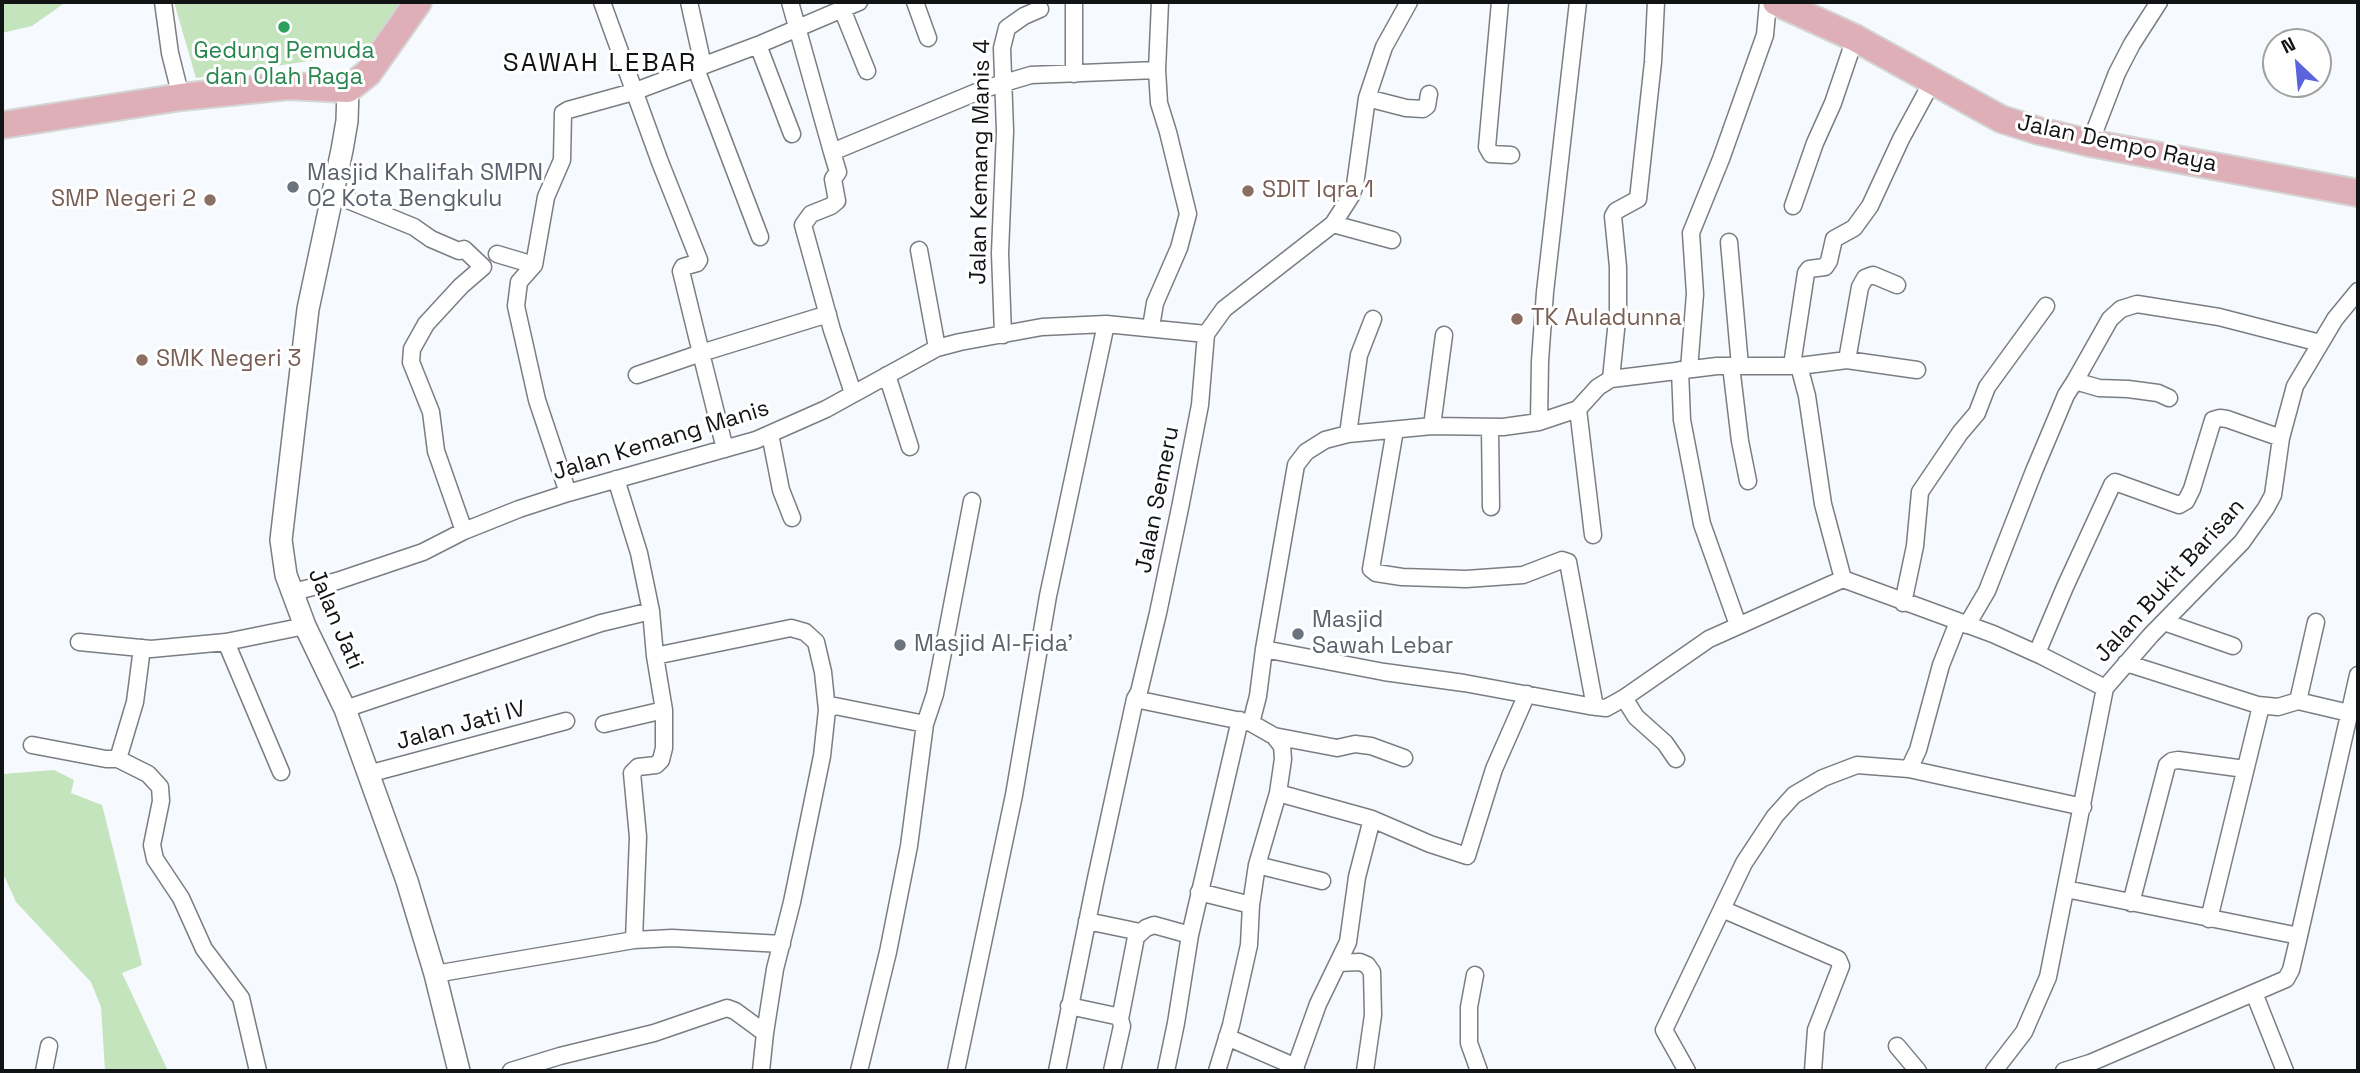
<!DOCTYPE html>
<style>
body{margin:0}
#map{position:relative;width:2360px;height:1073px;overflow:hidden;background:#f6f9fe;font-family:"Space Grotesk",sans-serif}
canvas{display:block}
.frame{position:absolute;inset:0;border:4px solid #121315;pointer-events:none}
.north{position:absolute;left:2262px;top:28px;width:70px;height:70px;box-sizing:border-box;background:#fff;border:2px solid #a0a1a1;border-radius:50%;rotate:334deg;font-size:19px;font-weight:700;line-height:28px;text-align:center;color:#121315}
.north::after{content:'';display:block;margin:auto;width:24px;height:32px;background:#5c64db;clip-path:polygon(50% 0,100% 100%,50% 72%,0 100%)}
</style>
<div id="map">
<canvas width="2360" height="1073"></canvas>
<div class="frame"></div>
<div class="north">N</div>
</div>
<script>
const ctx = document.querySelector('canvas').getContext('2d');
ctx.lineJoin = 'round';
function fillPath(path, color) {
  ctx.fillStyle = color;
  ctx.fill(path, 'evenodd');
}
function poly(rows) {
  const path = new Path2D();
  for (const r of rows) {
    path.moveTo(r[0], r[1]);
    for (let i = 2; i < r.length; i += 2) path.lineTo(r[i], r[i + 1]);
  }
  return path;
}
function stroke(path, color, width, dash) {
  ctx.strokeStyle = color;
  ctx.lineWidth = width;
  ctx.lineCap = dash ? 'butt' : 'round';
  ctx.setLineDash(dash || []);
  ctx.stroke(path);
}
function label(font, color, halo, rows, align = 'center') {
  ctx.font = font + ' "Space Grotesk",sans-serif';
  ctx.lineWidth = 6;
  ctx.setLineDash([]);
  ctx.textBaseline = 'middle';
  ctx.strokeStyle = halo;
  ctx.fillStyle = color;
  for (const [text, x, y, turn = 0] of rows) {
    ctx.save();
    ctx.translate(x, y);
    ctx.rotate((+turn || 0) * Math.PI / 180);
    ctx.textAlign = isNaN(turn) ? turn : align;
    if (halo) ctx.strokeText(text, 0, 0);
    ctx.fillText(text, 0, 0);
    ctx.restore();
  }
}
const green = poly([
 [2,2,66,2,32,26,2,33],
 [174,2,403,2,369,52,196,78],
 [54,770,74,780,71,793,102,805,142,965,122,973,168,1071,105,1071,101,1007,91,982,16,902,2,871,2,774]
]);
const minor = poly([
 [163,2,170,53,181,97],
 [602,2,660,162,699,260,697,263,683,267,681,271,701,353,637,375],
 [689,2,703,65],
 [790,2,832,152,984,89,1031,75,1157,70,1160,2],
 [915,2,928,38],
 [1074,2,1074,74],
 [1500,2,1487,147,1491,154,1511,155],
 [842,9,867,71],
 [758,45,792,134],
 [696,69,760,237],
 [1367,98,1406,108,1423,109,1427,106,1429,94],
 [2090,143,2117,73,2132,44,2159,2],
 [832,152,838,172,833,179,837,201,831,206,811,214,803,225,832,330,853,393],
 [333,194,414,227,431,239,459,251,464,249,483,267,461,286,426,324,412,349,411,362,431,412,436,451,464,531],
 [1793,206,1815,143,1833,103,1855,38],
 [1333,224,1392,240],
 [1729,242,1740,366],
 [919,250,937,348],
 [497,254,534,265],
 [1151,327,1155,303,1179,248,1188,214,1168,132,1159,103,1157,70],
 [1003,335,1000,253,1005,131,1002,48,1007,28,1024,16,1040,9],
 [1847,360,1860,287,1865,278,1873,275,1897,285],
 [1792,365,1806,273,1809,269,1825,267,1829,261,1834,239,1854,228,1870,206,1901,139,1933,80],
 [1731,366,1740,441,1748,481],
 [1799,366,1847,360,1917,370],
 [1689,369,1695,294,1691,233,1721,159,1765,35,1768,2],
 [1680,370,1682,420,1702,524,1738,625],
 [887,375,910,447],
 [1611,379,1618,310,1618,267,1613,216,1616,211,1638,199,1653,62,1656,2],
 [2075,381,2110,319,2121,309,2137,304,2219,317,2320,343],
 [1578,409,1593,535],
 [1539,422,1540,361,1545,292,1578,2],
 [1432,426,1444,335],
 [1490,427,1491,507],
 [1395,430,1371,569,1376,573,1402,577,1466,579,1523,575,1562,560,1568,562,1595,707],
 [770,434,781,490,792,518],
 [1348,434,1359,355,1373,319],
 [725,449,701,353,828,314],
 [616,479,639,553,651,611,655,656,664,710,664,748,661,760,656,765,638,767,632,773,638,837,634,940],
 [568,493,537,400,516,306,519,282,534,265,546,197,562,160,563,113,568,110,633,92,758,45,859,2],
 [293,592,337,581,423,552,464,531,519,509,568,493,756,440,826,409,937,348,960,342,1042,327,1106,324,1206,334],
 [1903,603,1915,546,1920,492,1960,433,1977,413,1987,387,2046,306],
 [2164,622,2233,646],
 [1967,625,1987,591,2034,471,2066,395,2075,381,2099,388,2128,389,2158,393,2169,398],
 [79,642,151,649,226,642,305,626],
 [226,642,281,772],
 [1264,649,1384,672,1464,683,1589,706,1606,708,1624,698,1709,639,1843,579],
 [2037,653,2065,587,2112,485,2115,482,2179,505,2186,501,2192,489,2213,420,2220,418,2227,419,2281,438],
 [655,656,791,628,805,632,816,642,823,672,827,710],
 [2126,663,2258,705,2260,710,2209,919],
 [1624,698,1636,717,1665,743,1676,759],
 [1135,699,1251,723,1274,736,1282,746,1283,759,1278,793,1257,865,1251,905,1249,945,1231,1025,1217,1071],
 [2298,701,2316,622],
 [2258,705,2278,707,2298,701,2349,713],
 [345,709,601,623,651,611],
 [1251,723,1258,696,1264,649,1296,465,1306,452,1325,440,1348,434,1432,426,1503,427,1539,422,1578,409,1598,387,1611,379,1717,366,1799,366,1807,396,1823,504,1843,579,1993,634,2042,656,2105,688],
 [604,724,664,710],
 [1274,736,1337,748,1355,744,1371,746,1404,758],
 [32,745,106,759,118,759,148,774,160,787,161,801,152,845,155,859,181,898,204,949,241,998,258,1071],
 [118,759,135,702,142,648],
 [1909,769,1918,750,1941,665,1958,622],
 [368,774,566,721],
 [1278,793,1372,819],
 [1257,865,1322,881],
 [2066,889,2299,936],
 [1199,892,1251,905],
 [2131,903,2167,765,2172,761,2178,760,2245,769],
 [1722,909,1838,959,1841,966,1816,1030,1813,1071],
 [1087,921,1140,932],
 [1338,963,1360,962,1367,965,1372,972,1373,1015,1365,1071],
 [435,974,634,940,672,938,782,944],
 [1475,975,1469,1007,1469,1043,1479,1071],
 [2254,993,2285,1071],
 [1069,1006,1116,1016,1120,1019],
 [1227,1037,1296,1067],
 [1897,1046,1918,1071],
 [44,1071,49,1046],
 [511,1071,560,1056,654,1033,727,1008,735,1011,765,1033],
 [761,1071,765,1033,775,969,792,902,822,756,827,710,835,706,925,724],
 [859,1071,888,952,909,846,925,724,935,694,972,501],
 [956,1071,1014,795,1048,596,1106,324],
 [1057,1071,1095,883,1135,699,1139,692,1158,613,1180,508,1200,405,1206,334,1224,309,1333,224,1351,196,1355,185,1367,98,1384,47,1409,2],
 [1112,1071,1122,1026,1120,1019,1136,937,1146,928,1154,925,1190,935],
 [1166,1071,1176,1023,1190,935,1240,720],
 [1294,1071,1318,1004,1348,942,1357,877,1372,819,1430,844,1467,856,1494,769,1527,694],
 [1687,1071,1664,1030,1744,863,1775,816,1794,795,1823,778,1857,765,1909,769,2083,807],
 [1994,1071,2024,1032,2048,977,2105,688,2151,635,2242,542,2266,508,2273,495,2281,438,2295,386,2335,319,2358,291],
 [2064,1071,2090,1063,2286,979,2291,970,2299,936,2358,675]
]);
const tertiary = poly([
 [348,89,347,121,342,150,308,309,281,540,286,575,305,626,345,709,407,881,435,974,459,1071]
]);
const primary = poly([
 [1776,2,1855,38,2001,119,2039,131,2090,143,2358,193],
 [2,125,181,97,288,86,348,89,368,73,418,2]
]);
const markers = [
 [284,27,7,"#2e9e5b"],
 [293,187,7,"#6b7280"],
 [1248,191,7,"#8d6e63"],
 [210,200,7,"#8d6e63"],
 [1517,319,7,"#8d6e63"],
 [142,360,7,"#8d6e63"],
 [1298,634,7,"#6b7280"],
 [900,645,7,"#6b7280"]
];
const leisureNames = [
 ["Gedung Pemuda",284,52],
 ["dan Olah Raga",284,78]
];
const streetNames = [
 ["Jalan Dempo Raya",2117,144,12],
 ["Jalan Kemang Manis 4",981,162,-89],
 ["Jalan Kemang Manis",661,441,-17],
 ["Jalan Semeru",1158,500,-79],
 ["Jalan Bukit Barisan",2170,581,-48],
 ["Jalan Jati",335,619,67],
 ["Jalan Jati IV",461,726,-15]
];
const worshipNames = [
 ["Masjid Khalifah SMPN",307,174],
 ["02 Kota Bengkulu",307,200],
 ["Masjid",1312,621],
 ["Sawah Lebar",1312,647],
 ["Masjid Al-Fida'",914,645]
];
const educationNames = [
 ["SDIT Iqra 1",1262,191],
 ["SMP Negeri 2",196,200,"right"],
 ["TK Auladunna",1531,319],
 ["SMK Negeri 3",156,360]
];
const quarterNames = [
 ["SAWAH LEBAR",600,64]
];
fillPath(green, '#c3e4bc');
stroke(minor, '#7a7d82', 19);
stroke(tertiary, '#7a7d82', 24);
stroke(primary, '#d4d5d5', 30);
stroke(minor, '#fff', 16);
stroke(tertiary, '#fff', 21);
stroke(primary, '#dfafb8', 26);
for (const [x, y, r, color] of markers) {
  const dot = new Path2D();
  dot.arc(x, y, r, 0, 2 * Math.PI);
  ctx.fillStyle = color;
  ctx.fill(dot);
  stroke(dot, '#fff', 2.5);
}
label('23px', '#27864d', '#fff', leisureNames);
label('23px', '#121315', '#fff', streetNames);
label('23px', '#5b616d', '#fff', worshipNames, 'left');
label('23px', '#785e54', '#fff', educationNames, 'left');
ctx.letterSpacing = '2px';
label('26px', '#121315', '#fff', quarterNames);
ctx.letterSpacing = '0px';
</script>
